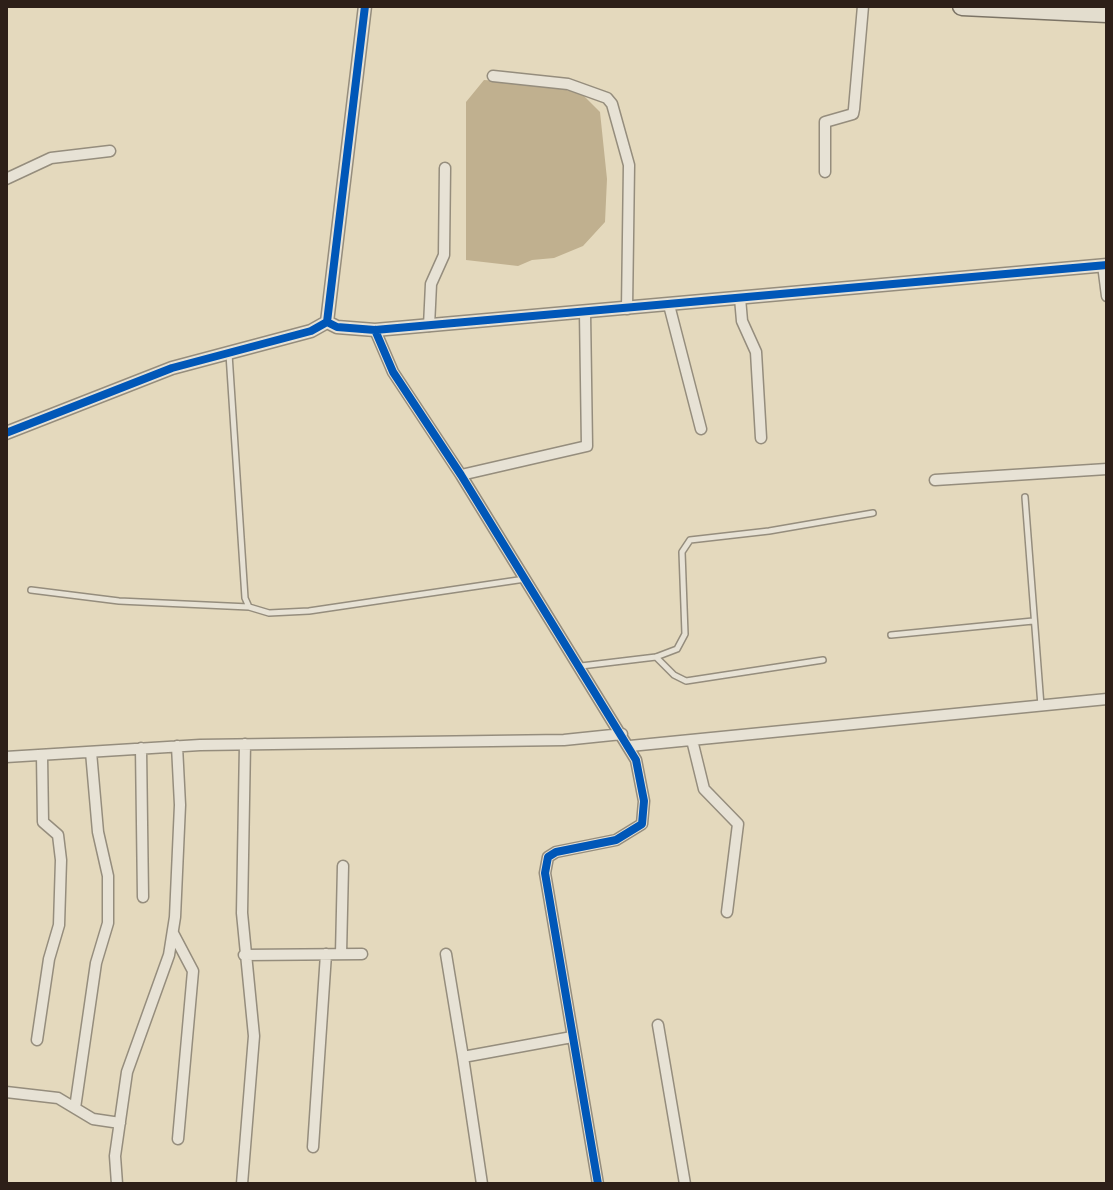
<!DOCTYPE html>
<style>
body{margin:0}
#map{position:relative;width:1113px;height:1190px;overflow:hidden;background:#e4d9bd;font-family:"Sorts Mill Goudy",serif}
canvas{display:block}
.frame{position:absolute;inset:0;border:8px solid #2d1f18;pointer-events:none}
</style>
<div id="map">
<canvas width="1113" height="1190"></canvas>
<div class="frame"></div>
</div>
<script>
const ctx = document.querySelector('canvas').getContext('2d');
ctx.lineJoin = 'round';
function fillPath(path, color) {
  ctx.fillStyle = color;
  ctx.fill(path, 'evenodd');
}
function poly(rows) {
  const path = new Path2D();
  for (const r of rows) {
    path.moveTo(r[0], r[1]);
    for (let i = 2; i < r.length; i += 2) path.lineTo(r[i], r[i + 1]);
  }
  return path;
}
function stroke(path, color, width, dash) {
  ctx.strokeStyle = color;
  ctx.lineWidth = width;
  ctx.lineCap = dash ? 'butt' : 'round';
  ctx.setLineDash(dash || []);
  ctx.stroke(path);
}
const water = poly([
 [484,80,532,83,581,93,600,112,607,179,605,222,583,246,554,258,532,260,518,266,466,260,466,102]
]);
const service = poly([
 [229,354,245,598,249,607,269,613,309,611,525,579],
 [1025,497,1041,706],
 [31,590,119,601,249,607],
 [891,635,1033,621],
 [656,657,674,675,686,681,823,660],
 [581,666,656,657,677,649,685,634,682,552,690,540,769,531,873,513]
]);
const minor = poly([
 [493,76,568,84,607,98,612,104,629,165,627,309],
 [825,172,825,122,853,114,854,109,863,6],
 [6,179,51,158,110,151],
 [1103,265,1107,296],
 [740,298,742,321,756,352,761,438],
 [669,305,701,429],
 [429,326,431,284,444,255,445,168],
 [375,330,393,372,461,475,636,760,644,801,642,824,616,840,556,852,548,857,545,873,598,1184],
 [461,475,587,446,585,313],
 [935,480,1107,469],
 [692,740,704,789,738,824,727,912],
 [630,746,1107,699],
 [141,748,143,897],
 [6,757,200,745,564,740,622,734],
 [173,933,193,971,178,1139],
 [341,954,343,866],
 [446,954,463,1057],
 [244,955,362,954],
 [658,1025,685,1184],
 [37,1040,49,959,59,925,61,860,58,835,43,822,42,755],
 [6,1092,58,1098,93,1119,120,1123],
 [75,1108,96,963,108,923,108,876,98,832,91,752],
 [313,1147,326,954],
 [117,1184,115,1156,127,1072,169,955,175,917,180,805,177,746],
 [242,1184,254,1036,242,913,245,744],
 [482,1184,463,1057,572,1037]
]);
const tertiary = poly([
 [327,322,337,327,375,330,1107,265],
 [6,433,172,368,311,331,327,322,365,6]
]);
const trunk = poly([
 [962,6,1107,13]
]);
const cycleway = poly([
 [327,322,337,327,375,330,1107,265],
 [375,330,393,372,461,475,636,760,644,801,642,824,616,840,556,852,548,857,545,873,598,1184],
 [6,433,172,368,311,331,327,322,365,6]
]);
fillPath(water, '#c0b08f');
stroke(service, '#958d7d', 8);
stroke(minor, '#958d7d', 13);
stroke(tertiary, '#958d7d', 15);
stroke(trunk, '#7c7466', 21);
stroke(service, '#e7e2d5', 5);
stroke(minor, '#e7e2d5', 10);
stroke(tertiary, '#e7e2d5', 12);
stroke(trunk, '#e3ddce', 18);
stroke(cycleway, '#0057b8', 8);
</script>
